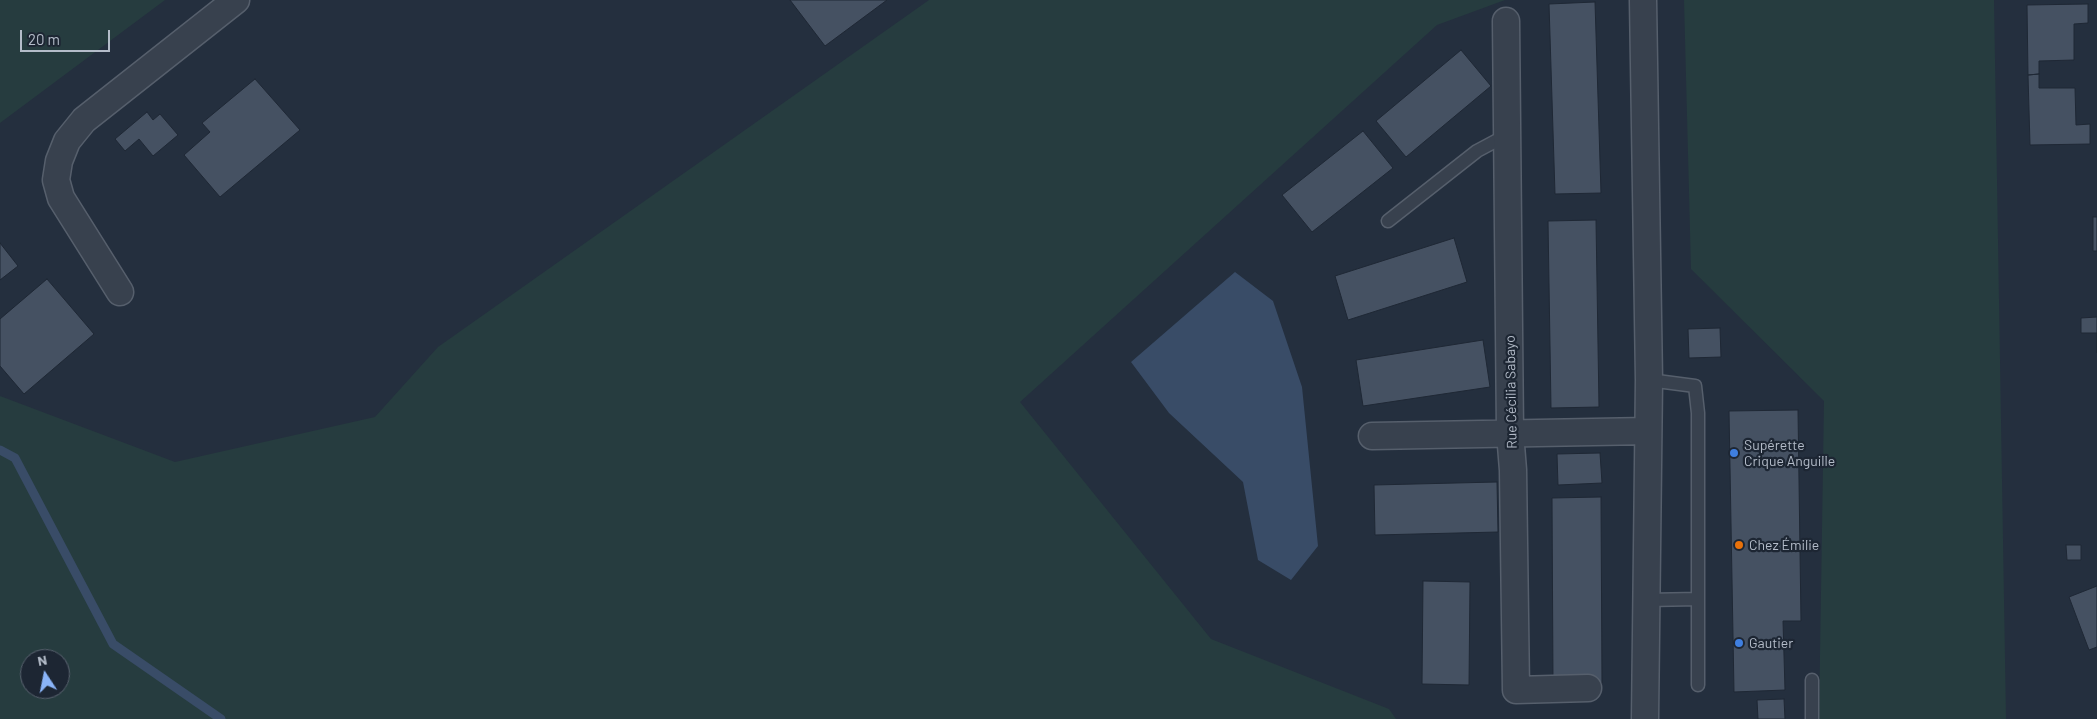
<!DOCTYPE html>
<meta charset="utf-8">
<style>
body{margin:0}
#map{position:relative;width:2097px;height:719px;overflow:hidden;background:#242f3e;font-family:Barlow,sans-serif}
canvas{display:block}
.north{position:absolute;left:20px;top:649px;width:50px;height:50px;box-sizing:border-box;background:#1d2633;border:1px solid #59626f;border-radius:50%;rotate:349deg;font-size:14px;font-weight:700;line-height:20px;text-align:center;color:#b4bcc9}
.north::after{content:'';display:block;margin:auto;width:18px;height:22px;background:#8ab4f8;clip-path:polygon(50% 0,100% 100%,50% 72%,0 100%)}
.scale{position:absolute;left:20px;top:30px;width:90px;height:22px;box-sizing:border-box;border:2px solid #b4bcc9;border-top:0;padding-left:6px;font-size:15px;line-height:18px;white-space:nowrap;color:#b4bcc9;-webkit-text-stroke:4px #1d2633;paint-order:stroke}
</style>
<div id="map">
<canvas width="2097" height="719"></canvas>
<div class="north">N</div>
<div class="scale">20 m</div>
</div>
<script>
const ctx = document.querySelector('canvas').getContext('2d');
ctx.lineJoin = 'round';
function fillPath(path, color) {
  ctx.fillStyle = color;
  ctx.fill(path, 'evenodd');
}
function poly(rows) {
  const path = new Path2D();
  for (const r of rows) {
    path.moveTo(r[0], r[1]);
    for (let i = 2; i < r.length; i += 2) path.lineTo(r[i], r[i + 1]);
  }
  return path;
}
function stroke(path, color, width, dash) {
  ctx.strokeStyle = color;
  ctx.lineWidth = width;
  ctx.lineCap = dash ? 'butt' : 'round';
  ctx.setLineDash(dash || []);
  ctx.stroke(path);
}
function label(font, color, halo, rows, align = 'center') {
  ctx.font = font + ' Barlow,sans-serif';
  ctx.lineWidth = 4.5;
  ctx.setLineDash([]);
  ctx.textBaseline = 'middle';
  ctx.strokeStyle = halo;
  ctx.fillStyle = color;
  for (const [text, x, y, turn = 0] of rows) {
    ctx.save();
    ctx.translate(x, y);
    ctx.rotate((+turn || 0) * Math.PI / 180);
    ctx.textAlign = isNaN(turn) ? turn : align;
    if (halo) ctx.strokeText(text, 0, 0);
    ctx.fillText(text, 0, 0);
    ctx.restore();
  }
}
const green = poly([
 [0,0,165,0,0,123],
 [929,0,1505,0,1437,25,1020,402,1211,639,1389,709,1396,719,0,719,0,396,175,462,375,417,438,347],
 [30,659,60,659,60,689,30,689],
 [1684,0,1994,0,2006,719,1819,719,1824,401,1691,269]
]);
const water = poly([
 [1235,272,1273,301,1302,387,1318,546,1291,580,1258,560,1243,482,1169,413,1131,362]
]);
const stream = poly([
 [0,450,15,458,113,644,221,719]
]);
const building = poly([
 [790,0,887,0,825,46,790,0],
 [1595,2,1601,193,1555,194,1549,4,1595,2],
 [2088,4,2088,23,2074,24,2074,60,2039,61,2039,74,2028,75,2027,5,2088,4],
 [1461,50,1491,86,1406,157,1376,121,1461,50],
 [2039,74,2039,88,2075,88,2076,125,2090,124,2090,144,2030,145,2028,75,2039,74],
 [255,79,300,130,220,197,184,155,210,132,202,123,255,79],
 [147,112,153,120,160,114,178,135,153,156,139,139,125,151,115,139,147,112],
 [1363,131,1393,168,1312,232,1282,195,1363,131],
 [2093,217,2097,217,2097,251,2093,251,2093,217],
 [1596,220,1599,407,1551,408,1548,221,1596,220],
 [1454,238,1467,282,1348,320,1335,276,1454,238],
 [0,243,18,266,0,280,0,243],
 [47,279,94,334,24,394,0,366,0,319,47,279],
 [2097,317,2097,353,2097,333,2081,333,2081,318,2097,317],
 [1720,328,1721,357,1689,358,1688,329,1720,328],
 [1483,340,1490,387,1363,406,1356,360,1483,340],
 [1798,410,1801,621,1783,621,1785,690,1734,692,1729,411,1798,410],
 [1600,453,1602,483,1558,485,1557,454,1600,453],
 [1497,482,1498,532,1375,535,1374,485,1497,482],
 [1601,497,1602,683,1553,683,1552,498,1601,497],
 [2066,545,2081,545,2081,560,2067,560,2066,545],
 [1423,581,1470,582,1469,685,1422,684,1423,581],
 [2097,586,2097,647,2089,650,2069,597,2097,586],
 [1784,699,1785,719,1758,719,1757,700,1784,699]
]);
const service = poly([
 [1388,221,1477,151,1507,135],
 [1649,380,1695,386,1698,413,1698,685],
 [1646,600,1698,599],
 [1812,719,1812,680]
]);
const minor = poly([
 [1643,0,1649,380,1645,719],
 [1506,21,1510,433,1513,470,1516,690,1588,688],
 [120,292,61,198,56,180,59,161,67,141,84,120,236,0],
 [1372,436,1648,431]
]);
const markers = [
 [1734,453,5,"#3f7fe0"],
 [1739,545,5,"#e8710a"],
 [1739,643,5,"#3f7fe0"]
];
const streetNames = [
 ["Rue Cécilia Sabayo",1511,392,-91]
];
const poiNames = [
 ["Supérette",1744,445],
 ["Crique Anguille",1744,461],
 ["Chez Émilie",1749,545],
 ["Gautier",1749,643]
];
fillPath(green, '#263c3f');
fillPath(water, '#394c67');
stroke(stream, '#394c67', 9);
fillPath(building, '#455162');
stroke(building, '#1f2835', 1);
stroke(service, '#565f6c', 15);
stroke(minor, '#565f6c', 29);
stroke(service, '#38414e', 12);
stroke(minor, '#38414e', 26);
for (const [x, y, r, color] of markers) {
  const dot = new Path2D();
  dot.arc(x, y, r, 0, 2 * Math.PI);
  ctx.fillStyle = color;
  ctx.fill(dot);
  stroke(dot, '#1d2633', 2);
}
label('14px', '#b4bcc9', '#1d2633', streetNames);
label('14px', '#b4bcc9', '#1d2633', poiNames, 'left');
</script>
